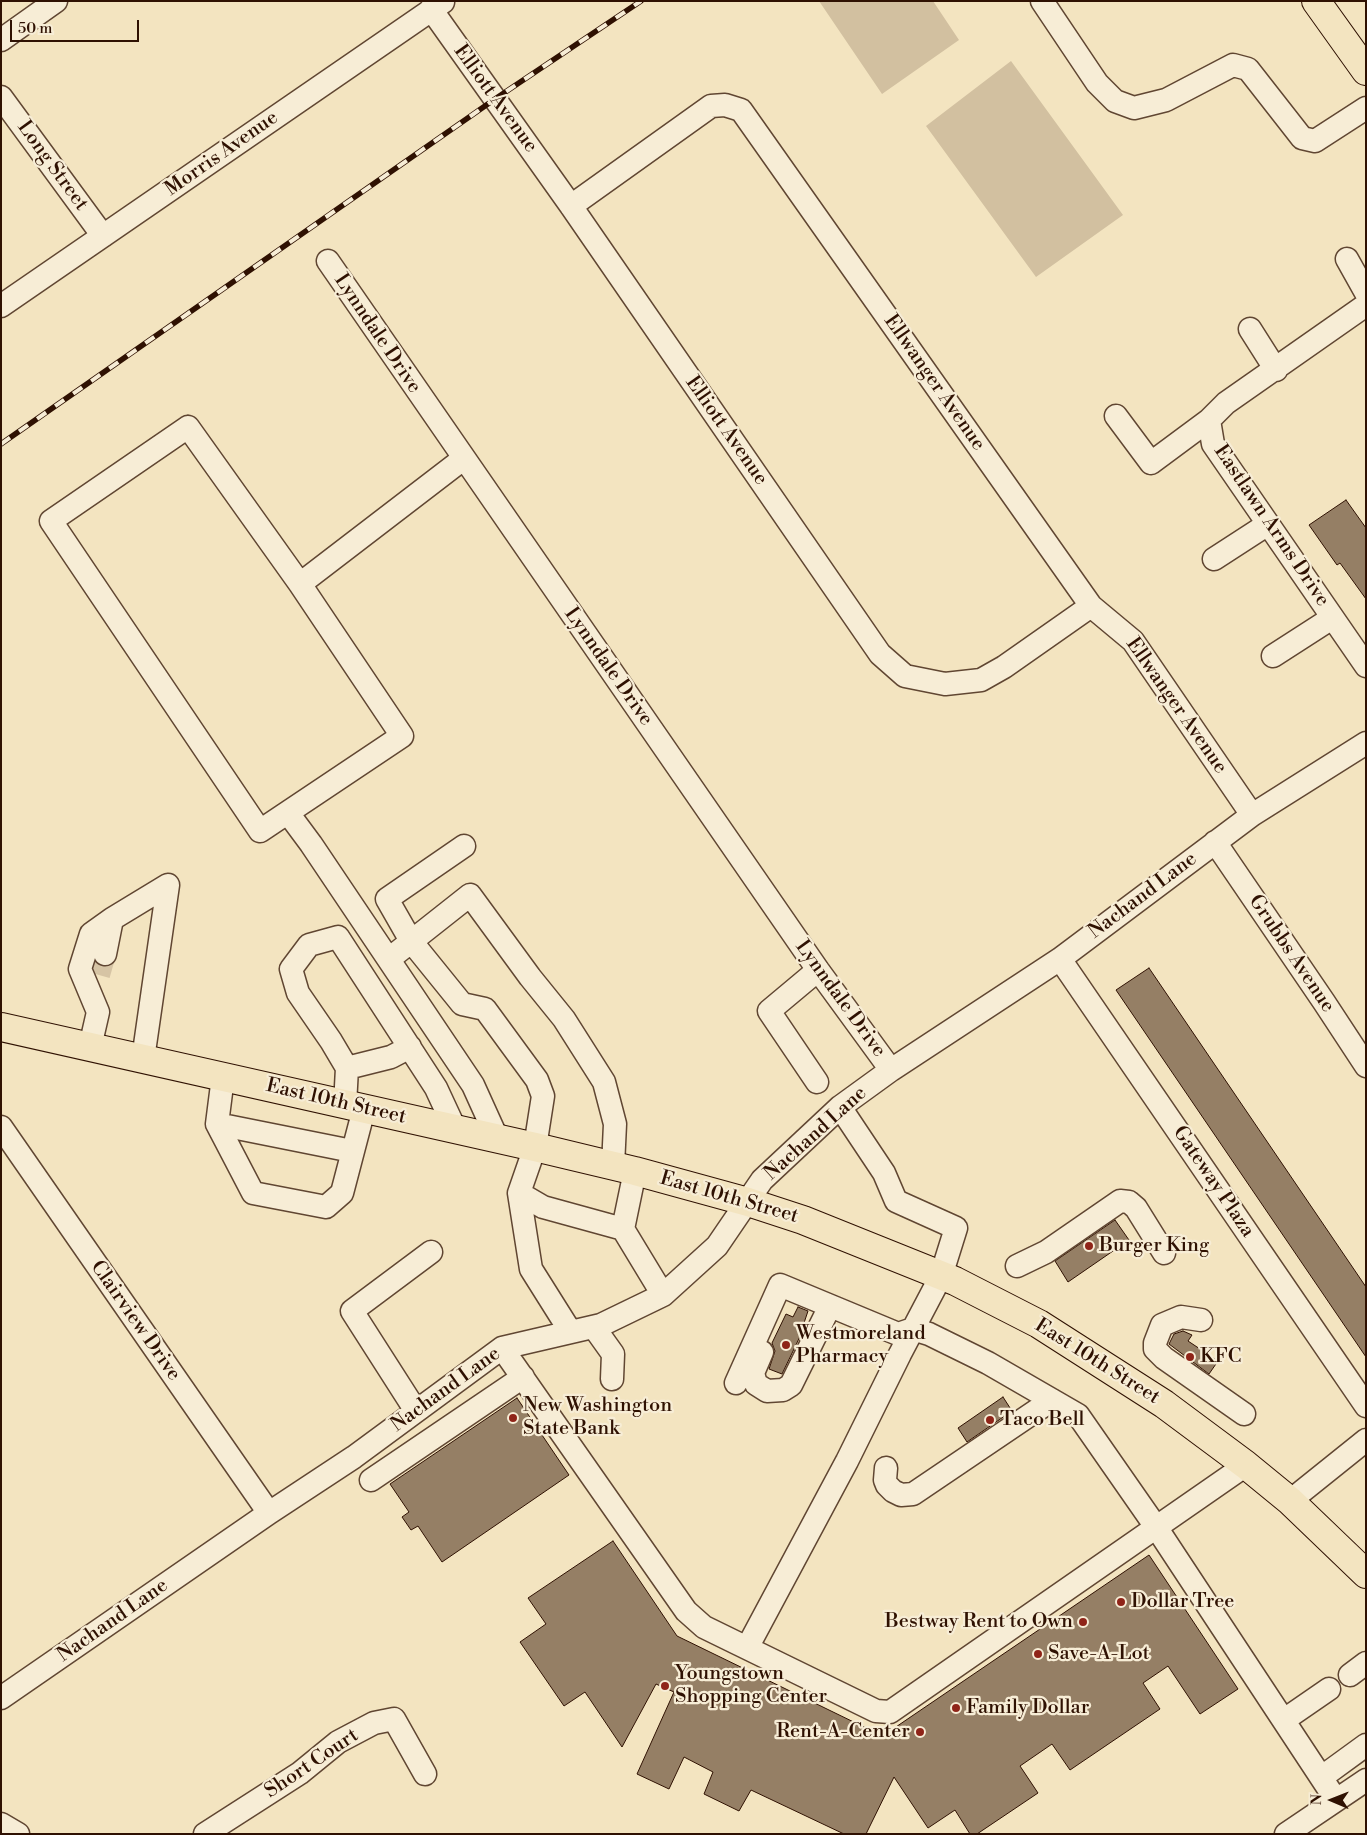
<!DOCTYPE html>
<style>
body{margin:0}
#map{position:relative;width:1367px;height:1835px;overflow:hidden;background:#f3e4c0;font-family:"Libre Bodoni",serif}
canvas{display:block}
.frame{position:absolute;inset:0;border:2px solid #2f1102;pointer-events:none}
.north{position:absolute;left:1307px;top:1775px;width:50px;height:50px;-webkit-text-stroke:4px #f7edd6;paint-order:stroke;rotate:271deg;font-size:14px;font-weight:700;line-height:20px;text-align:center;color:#2f1102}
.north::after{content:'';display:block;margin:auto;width:18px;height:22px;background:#2f1102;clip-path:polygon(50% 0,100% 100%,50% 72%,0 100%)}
.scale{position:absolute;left:10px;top:20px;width:129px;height:22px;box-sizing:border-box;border:2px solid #2f1102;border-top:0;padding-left:6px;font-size:15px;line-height:18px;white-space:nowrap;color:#2f1102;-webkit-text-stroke:4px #f7edd6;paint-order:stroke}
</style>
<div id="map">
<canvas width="1367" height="1835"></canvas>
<div class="frame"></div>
<div class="north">N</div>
<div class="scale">50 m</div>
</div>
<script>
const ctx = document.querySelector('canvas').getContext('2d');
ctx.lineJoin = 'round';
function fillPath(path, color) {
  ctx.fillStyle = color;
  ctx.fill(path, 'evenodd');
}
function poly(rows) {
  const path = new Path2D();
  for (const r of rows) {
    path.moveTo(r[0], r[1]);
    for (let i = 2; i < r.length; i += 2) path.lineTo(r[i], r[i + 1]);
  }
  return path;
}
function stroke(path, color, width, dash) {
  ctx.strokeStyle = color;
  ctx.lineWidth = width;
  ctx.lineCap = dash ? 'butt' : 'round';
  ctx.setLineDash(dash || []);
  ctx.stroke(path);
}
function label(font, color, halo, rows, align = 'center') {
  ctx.font = font + ' "Libre Bodoni",serif';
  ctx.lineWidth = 4.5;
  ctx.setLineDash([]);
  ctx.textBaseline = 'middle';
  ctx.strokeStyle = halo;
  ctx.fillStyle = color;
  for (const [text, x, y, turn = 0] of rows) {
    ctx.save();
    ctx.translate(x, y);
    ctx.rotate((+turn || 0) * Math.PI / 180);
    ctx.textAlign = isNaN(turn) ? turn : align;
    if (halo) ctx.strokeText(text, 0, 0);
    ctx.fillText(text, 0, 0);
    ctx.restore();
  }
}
const green = poly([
 [819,1,933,1,959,40,882,94],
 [1011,61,1123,215,1036,277,926,126]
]);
const building = poly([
 [1346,500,1366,528,1366,599,1340,563,1337,565,1309,525,1346,500],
 [1149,968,1366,1287,1366,1357,1116,990,1149,968],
 [1115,1220,1129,1240,1068,1282,1055,1261,1115,1220],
 [798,1307,808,1311,804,1323,806,1324,782,1374,769,1369,775,1351,772,1343,786,1314,793,1317,798,1307],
 [1183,1331,1192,1335,1188,1341,1218,1361,1209,1374,1169,1344,1174,1334,1183,1331],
 [1003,1397,1012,1411,967,1442,958,1428,1003,1397],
 [517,1398,569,1475,442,1562,418,1526,411,1530,402,1517,409,1512,390,1484,517,1398],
 [613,1541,677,1636,868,1729,887,1733,1149,1555,1238,1689,1200,1714,1168,1666,1143,1683,1160,1709,1070,1770,1052,1744,1020,1766,1038,1793,977,1834,970,1834,955,1810,928,1828,894,1777,866,1834,844,1834,751,1790,739,1811,704,1794,713,1772,684,1757,669,1789,637,1774,674,1692,656,1684,622,1747,585,1692,564,1706,520,1642,546,1624,528,1598,613,1541]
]);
const minorTunnel = poly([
 [99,975,105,954]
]);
const minor = poly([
 [1042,1,1097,83,1115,101,1134,108,1166,100,1233,65,1248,69,1302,138,1315,141,1366,108],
 [431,9,571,206,880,654,905,676,945,684,981,680,1004,667,1091,606],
 [1,40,56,1],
 [1,97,103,236],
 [571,206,711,106,725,105,741,110,1091,606,1133,641,1252,815],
 [1347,259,1366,293],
 [328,261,818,970,891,1070],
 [1366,305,1226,403,1209,420,1213,444,1366,666],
 [1,306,443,2],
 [1250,329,1276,370],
 [1116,416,1151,463,1209,420],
 [188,427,300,584,402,736,260,831,51,521,188,427],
 [1214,559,1268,524],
 [300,584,463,459],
 [1273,656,1332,618],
 [288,813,311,844,473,1085,497,1138],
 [1215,842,1324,1002,1366,1066],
 [464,846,387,899,411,941,462,1004,485,1009,537,1080,543,1096,535,1147,519,1193,531,1269,570,1331],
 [105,954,112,919],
 [389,959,470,895,530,977,564,1019,604,1082,615,1124,613,1166],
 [1060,959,1366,1406],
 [90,1047,98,1012,80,969,91,934,112,919,168,885,143,1059],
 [347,1068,391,1057,410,1047],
 [223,1077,217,1124,253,1193,326,1207,342,1193,364,1109],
 [817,1082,769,1011,818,970],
 [345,1105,347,1068,331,1041,298,993,291,969,309,945,338,937,436,1088,455,1129],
 [217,1124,352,1151],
 [1,1127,269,1513],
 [635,1171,623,1229,663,1295],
 [519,1193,543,1207,623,1229],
 [1017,1266,1046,1252,1120,1201,1129,1202,1136,1208,1164,1253],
 [1201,1320,1181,1317,1162,1325,1155,1343,1155,1349,1164,1358,1244,1414],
 [601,1325,598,1333,613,1354,612,1379],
 [502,1348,686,1611,704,1627,876,1711,890,1712,1246,1465],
 [762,1352,753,1373,756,1384,767,1391,783,1390,791,1385,830,1306],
 [736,1383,780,1285,898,1334,913,1329,929,1334,988,1363,1078,1415,1156,1527,1336,1800],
 [416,1411,352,1311,431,1252],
 [886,1468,885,1480,887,1485,893,1491,901,1495,913,1494,1052,1400],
 [371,1480,523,1377],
 [1290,1501,1366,1440],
 [747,1648,847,1461,900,1354,941,1276,956,1228,896,1201,884,1173,840,1107],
 [1350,1675,1366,1663],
 [1,1698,269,1513,354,1457,502,1348,601,1325,663,1295,717,1246,762,1180,840,1107,891,1070,1060,959,1252,815,1366,743],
 [1284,1720,1329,1689],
 [1322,1777,1366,1745],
 [1,1824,18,1834],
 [205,1834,300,1773,338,1742,374,1723,394,1719,425,1774],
 [1286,1834,1366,1780]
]);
const major = poly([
 [1316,1,1366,71],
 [1,1027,535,1147,635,1171,748,1202,803,1220,955,1281,1039,1324,1164,1404,1246,1465,1290,1501,1366,1574]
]);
const rail = poly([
 [1,444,495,99,641,1]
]);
const markers = [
 [1089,1246,5,"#8f2418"],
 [786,1345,5,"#8f2418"],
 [1190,1357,5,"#8f2418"],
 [513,1418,5,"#8f2418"],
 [990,1420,5,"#8f2418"],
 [1121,1602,5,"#8f2418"],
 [1083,1622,5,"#8f2418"],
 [1038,1654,5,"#8f2418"],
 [665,1686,5,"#8f2418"],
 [956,1708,5,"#8f2418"],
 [920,1732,5,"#8f2418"]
];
const streetNames = [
 ["Elliott Avenue",495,99,54],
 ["Morris Avenue",222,154,-35],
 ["Long Street",52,166,54],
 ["Lynndale Drive",377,334,56],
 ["Ellwanger Avenue",934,383,55],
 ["Elliott Avenue",726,431,55],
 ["Eastlawn Arms Drive",1271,526,56],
 ["Lynndale Drive",608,667,55],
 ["Ellwanger Avenue",1176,706,55],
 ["Nachand Lane",1143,896,-37],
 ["Grubbs Avenue",1291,954,56],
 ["Lynndale Drive",840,999,54],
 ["East 10th Street",336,1102,13],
 ["Nachand Lane",816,1134,-42],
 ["Gateway Plaza",1213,1182,56],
 ["East 10th Street",729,1198,16],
 ["Clairview Drive",135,1321,55],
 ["East 10th Street",1097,1362,32],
 ["Nachand Lane",446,1390,-36],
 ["Nachand Lane",113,1621,-35],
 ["Short Court",312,1764,-34]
];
const poiNames = [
 ["Burger King",1099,1246],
 ["Westmoreland",796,1334],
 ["Pharmacy",796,1357],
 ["KFC",1200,1357],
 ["New Washington",523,1406],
 ["State Bank",523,1429],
 ["Taco Bell",1000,1420],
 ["Dollar Tree",1131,1602],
 ["Bestway Rent to Own",1073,1622,"right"],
 ["Save-A-Lot",1048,1654],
 ["Youngstown",675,1674],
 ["Shopping Center",675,1697],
 ["Family Dollar",966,1708],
 ["Rent-A-Center",910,1732,"right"]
];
fillPath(green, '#d2c0a0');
fillPath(building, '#957f65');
stroke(building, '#2f1102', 1);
stroke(minorTunnel, '#d6c4a4', 22, [22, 11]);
stroke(minor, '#604632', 25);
stroke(major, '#2f1102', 30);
stroke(minor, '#f7edd6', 22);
stroke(major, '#f3e4c0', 28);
stroke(rail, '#2f1102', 5.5);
stroke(rail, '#f7edd6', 4, [11]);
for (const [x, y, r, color] of markers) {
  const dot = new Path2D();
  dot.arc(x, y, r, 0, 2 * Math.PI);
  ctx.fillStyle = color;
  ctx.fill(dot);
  stroke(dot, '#f7edd6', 2);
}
label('20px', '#2f1102', '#f7edd6', streetNames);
label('20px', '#2f1102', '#f7edd6', poiNames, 'left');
</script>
